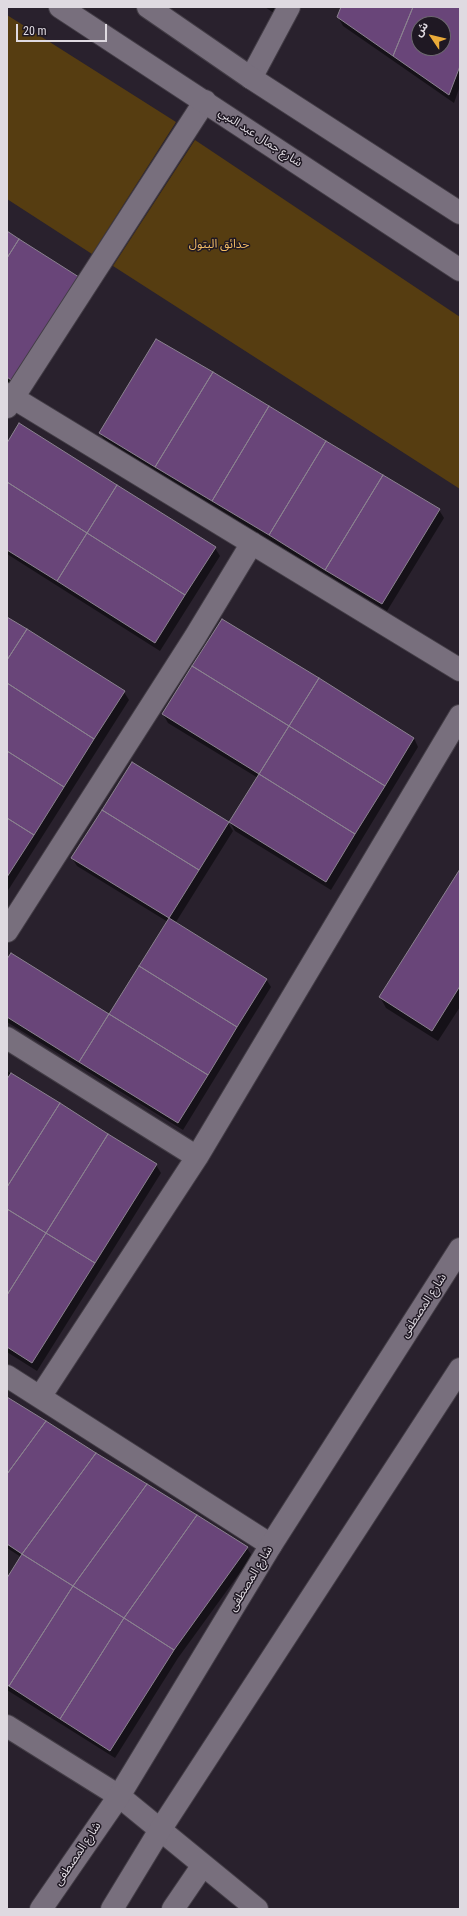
<!DOCTYPE html>
<meta charset="utf-8">
<style>
body{margin:0}
#map{position:relative;width:467px;height:1916px;overflow:hidden;background:#29212d;font-family:"Roboto Condensed","Noto Sans Arabic",sans-serif}
canvas{display:block}
.frame{position:absolute;inset:0;border:8px solid #dfdae1;pointer-events:none}
.north{position:absolute;left:411px;top:16px;width:40px;height:40px;box-sizing:border-box;background:#1f1823;border:1px solid #6c666f;border-radius:50%;rotate:305deg;font-size:11px;font-weight:700;line-height:16px;text-align:center;color:#dfdae1}
.north::after{content:'';display:block;margin:auto;width:14px;height:18px;background:#eaaa39;clip-path:polygon(50% 0,100% 100%,50% 72%,0 100%)}
.scale{position:absolute;left:16px;top:24px;width:91px;height:18px;box-sizing:border-box;border:2px solid #dfdae1;border-top:0;padding-left:5px;font-size:12px;line-height:14px;white-space:nowrap;color:#dfdae1;-webkit-text-stroke:3px #1f1823;paint-order:stroke}
</style>
<div id="map">
<canvas width="467" height="1916"></canvas>
<div class="frame"></div>
<div class="north">ش</div>
<div class="scale">20 m</div>
</div>
<script>
const ctx = document.querySelector('canvas').getContext('2d');
ctx.lineJoin = 'round';
function fillPath(path, color) {
  ctx.fillStyle = color;
  ctx.fill(path, 'evenodd');
}
function poly(rows) {
  const path = new Path2D();
  for (const r of rows) {
    path.moveTo(r[0], r[1]);
    for (let i = 2; i < r.length; i += 2) path.lineTo(r[i], r[i + 1]);
  }
  return path;
}
function stroke(path, color, width, dash) {
  ctx.strokeStyle = color;
  ctx.lineWidth = width;
  ctx.lineCap = dash ? 'butt' : 'round';
  ctx.setLineDash(dash || []);
  ctx.stroke(path);
}
function label(font, color, halo, rows, align = 'center') {
  ctx.font = font + ' "Roboto Condensed","Noto Sans Arabic",sans-serif';
  ctx.lineWidth = 3;
  ctx.setLineDash([]);
  ctx.textBaseline = 'middle';
  ctx.strokeStyle = halo;
  ctx.fillStyle = color;
  for (const [text, x, y, turn = 0] of rows) {
    ctx.save();
    ctx.translate(x, y);
    ctx.rotate((+turn || 0) * Math.PI / 180);
    ctx.textAlign = isNaN(turn) ? turn : align;
    if (halo) ctx.strokeText(text, 0, 0);
    ctx.fillText(text, 0, 0);
    ctx.restore();
  }
}
const green = poly([
 [7,15,176,122,92,254,7,199],
 [195,140,460,317,460,489,113,266]
]);
const shadow = poly([
 [265,7,283,7,278,16],
 [342,7,460,7,460,86,454,103,343,26,338,17],
 [419,24,443,24,443,48,419,48],
 [7,232,20,390,7,382],
 [100,433,439,510,444,518,387,611,105,441],
 [7,444,215,548,220,556,160,651,7,554],
 [7,618,124,692,129,700,7,892],
 [163,714,414,738,418,747,331,890,235,831,230,822,258,778,168,723],
 [228,823,233,831,176,922,266,979,271,987,183,1130,7,1022,7,961,109,1015,168,922,77,866,72,858],
 [460,871,460,1007,438,1041,386,1008,380,997],
 [7,1071,156,1165,161,1173,37,1371,7,1352],
 [7,1399,247,1548,252,1556,178,1658,115,1758,7,1690,7,1580,21,1557,7,1548]
]);
const building = poly([
 [341,7,413,7,393,56,337,17,341,7],
 [413,7,460,7,460,66,449,95,393,56,413,7],
 [419,24,443,24,443,48,419,48,419,24],
 [7,231,19,239,7,258,7,231],
 [19,239,82,279,15,383,7,377,7,258,19,239],
 [156,339,213,372,155,467,99,433,156,339],
 [213,372,269,406,212,501,155,467,213,372],
 [269,406,326,441,269,535,212,501,269,406],
 [19,423,117,485,87,533,7,482,7,443,19,423],
 [326,441,383,475,325,570,269,535,326,441],
 [383,475,440,509,382,604,325,570,383,475],
 [7,482,87,533,57,581,7,550,7,482],
 [117,485,216,547,185,595,87,533,117,485],
 [87,533,185,595,155,643,57,581,87,533],
 [7,617,27,629,7,660,7,617],
 [222,619,319,678,289,726,192,666,222,619],
 [27,629,125,691,94,739,7,683,7,660,27,629],
 [192,666,289,726,259,774,162,714,192,666],
 [319,678,414,738,385,786,289,726,319,678],
 [7,683,94,739,64,787,7,751,7,683],
 [289,726,385,786,355,834,259,774,289,726],
 [7,751,64,787,34,835,7,818,7,751],
 [132,762,229,822,199,870,102,810,132,762],
 [259,774,355,834,326,882,229,822,259,774],
 [102,810,199,870,169,918,71,858,102,810],
 [7,818,34,835,7,877,7,818],
 [460,869,460,986,432,1031,379,997,460,869],
 [169,918,267,979,237,1027,139,966,169,918],
 [11,953,109,1014,79,1062,7,1017,7,959,11,953],
 [139,966,237,1027,208,1075,109,1014,139,966],
 [109,1014,208,1075,178,1123,79,1062,109,1014],
 [11,1073,60,1103,7,1187,7,1079,11,1073],
 [60,1103,108,1134,46,1233,7,1209,7,1187,60,1103],
 [108,1134,157,1164,95,1263,46,1233,108,1134],
 [7,1209,46,1233,7,1295,7,1209],
 [46,1233,95,1263,32,1363,7,1347,7,1295,46,1233],
 [7,1397,46,1421,7,1474,7,1397],
 [46,1421,96,1453,22,1554,7,1544,7,1474,46,1421],
 [96,1453,147,1484,73,1586,22,1554,96,1453],
 [147,1484,197,1515,124,1618,73,1586,147,1484],
 [197,1515,248,1547,174,1650,124,1618,197,1515],
 [22,1554,73,1586,9,1686,7,1685,7,1578,22,1554],
 [73,1586,124,1618,60,1719,9,1686,73,1586],
 [124,1618,174,1650,110,1751,60,1719,124,1618]
]);
const minor = poly([
 [251,78,289,7],
 [7,394,460,670],
 [7,407,205,101],
 [7,931,195,637,252,543],
 [7,1038,197,1157],
 [7,1376,271,1545],
 [40,1397,197,1157,460,716],
 [7,1726,119,1796,257,1909],
 [173,1909,203,1865]
]);
const tertiary = poly([
 [60,7,460,270],
 [148,7,251,78,460,213],
 [41,1909,119,1796,271,1545,460,1249],
 [112,1909,160,1830,460,1369]
]);
const streetNames = [
 ["شارع جمال عبد النبي",260,138,33],
 ["شارع المصطفى",424,1306,-57],
 ["شارع المصطفى",251,1579,-59],
 ["شارع المصطفى",78,1854,-56]
];
const parkNames = [
 ["حدائق البتول",219,245]
];
fillPath(green, '#563d11');
fillPath(shadow, '#0007');
fillPath(building, '#694579');
stroke(building, '#8b8290', 1);
stroke(minor, '#433d46', 24);
stroke(tertiary, '#433d46', 24);
stroke(minor, '#786f7d', 22);
stroke(tertiary, '#786f7d', 22);
label('12px', '#dfdae1', '#1f1823', streetNames);
label('12px', '#f2bb64', '#1f1823', parkNames);
</script>
